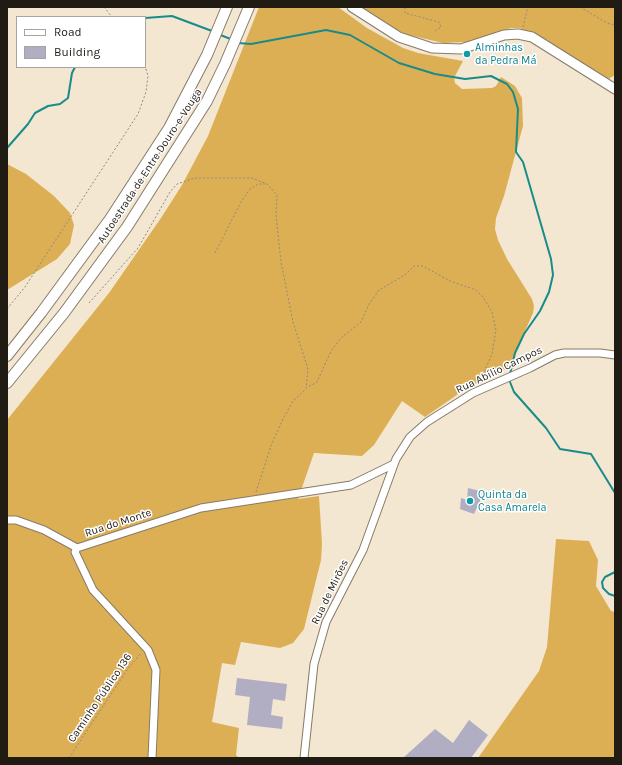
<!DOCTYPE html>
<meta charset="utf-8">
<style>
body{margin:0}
#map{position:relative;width:622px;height:765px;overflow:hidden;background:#f3e7d1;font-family:Karla,sans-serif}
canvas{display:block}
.frame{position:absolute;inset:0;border:8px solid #201c14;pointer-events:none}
.legend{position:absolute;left:16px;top:16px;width:130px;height:52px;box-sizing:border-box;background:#fff;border:1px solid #a6a4a1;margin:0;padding:5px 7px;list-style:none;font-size:12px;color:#201c14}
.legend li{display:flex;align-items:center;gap:8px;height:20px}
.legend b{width:20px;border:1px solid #a6a4a1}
</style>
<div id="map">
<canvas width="622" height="765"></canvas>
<div class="frame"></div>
<ul class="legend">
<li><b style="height:5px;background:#fff"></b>Road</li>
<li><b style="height:11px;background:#b1adc2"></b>Building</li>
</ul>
</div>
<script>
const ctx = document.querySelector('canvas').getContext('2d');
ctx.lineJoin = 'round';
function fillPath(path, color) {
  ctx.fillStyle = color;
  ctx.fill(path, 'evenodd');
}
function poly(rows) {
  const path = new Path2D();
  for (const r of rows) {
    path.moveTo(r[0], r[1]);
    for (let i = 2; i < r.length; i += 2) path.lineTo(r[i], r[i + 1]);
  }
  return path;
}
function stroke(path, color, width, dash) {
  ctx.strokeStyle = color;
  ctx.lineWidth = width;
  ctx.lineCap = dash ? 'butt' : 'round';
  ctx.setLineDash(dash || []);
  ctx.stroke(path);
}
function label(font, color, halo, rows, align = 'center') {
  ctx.font = font + ' Karla,sans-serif';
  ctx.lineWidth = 3;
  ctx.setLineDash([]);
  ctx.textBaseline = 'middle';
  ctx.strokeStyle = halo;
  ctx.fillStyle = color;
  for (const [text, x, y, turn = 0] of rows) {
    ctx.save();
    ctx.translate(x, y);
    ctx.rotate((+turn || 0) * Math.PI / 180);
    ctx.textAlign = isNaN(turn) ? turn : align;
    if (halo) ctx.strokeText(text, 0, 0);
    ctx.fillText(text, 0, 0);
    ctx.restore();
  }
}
const forest = poly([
 [259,7,338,7,367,28,403,48,418,53,463,61,454,78,455,83,462,89,492,88,496,86,501,77,515,86,522,98,523,126,504,196,496,218,495,229,498,240,507,259,532,299,534,306,533,313,510,365,506,369,464,390,425,417,402,401,374,445,362,456,314,453,298,499,319,496,322,544,321,560,304,629,293,643,280,648,241,642,235,665,222,663,212,722,239,728,236,755,239,758,7,758,7,420,109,293,161,218,182,185,208,136],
 [358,7,615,7,615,75,607,80,520,28,511,28,468,42,443,43,405,34],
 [7,164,26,174,54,196,70,213,74,225,70,244,57,259,7,290],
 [556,539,589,541,598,560,596,586,611,611,615,612,615,758,478,758,539,671,547,647]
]);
const stream = poly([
 [145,18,172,16,212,31],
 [218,34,233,40],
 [238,43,251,44,326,30,350,35,399,63,435,74,465,79,491,76,507,84,513,92,518,109,516,152,523,162,551,259,553,275,549,292,540,311,524,334,515,353,510,374],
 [7,148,28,124,35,113,48,106,60,104,68,98,72,73,75,67],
 [510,382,514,392,546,428,560,449,591,454,615,493],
 [615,572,605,577,602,582,603,588,609,594,615,596]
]);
const building = poly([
 [468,488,480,491,480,501,474,514,460,509,461,498,467,500],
 [237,678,287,684,285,701,273,699,271,715,283,717,282,729,247,725,250,697,235,695],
 [469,720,488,735,471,758,403,758,435,729,453,743]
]);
const path = poly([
 [104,7,112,17],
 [405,7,405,13,439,22,441,27,435,31],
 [580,7,607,23,615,25],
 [523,27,528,7],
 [215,253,241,202,250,189,258,184,265,184],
 [89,303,138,248,170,192,177,184,195,178,252,178,267,184,277,195,276,215,281,262,293,322,308,369,306,388,317,382,331,351,341,338,361,322,369,304,379,290,405,275,414,266,423,266,450,281,476,290,483,297,492,312,496,330,492,354,485,370,488,378],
 [7,309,25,287,138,114,146,92,148,76,145,66],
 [256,492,272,443,283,419,293,401,306,389],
 [69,758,127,670,141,653]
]);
const minor = poly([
 [7,520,16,520,44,530,77,548],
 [152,758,156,670,148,650,93,590,75,552,77,548,201,508,351,485,394,464],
 [304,758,314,664,326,622,363,550,396,459,410,437,427,422,473,393,530,368,555,355,564,353,600,353,615,355]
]);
const major = poly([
 [352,7,399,37,432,48,461,49,504,35,518,34,532,37,615,89]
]);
const highway = poly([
 [7,356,41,313,110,219,169,128,207,55,227,7],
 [7,383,64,313,127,227,207,101,225,64,249,7]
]);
const markers = [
 [467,54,4,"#0f9aa8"],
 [470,501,4,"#0f9aa8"]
];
const cultureNames = [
 ["Alminhas",475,48],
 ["da Pedra Má",475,61],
 ["Quinta da",478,495],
 ["Casa Amarela",478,508]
];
const streetNames = [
 ["Autoestrada de Entre Douro-e-Vouga",150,166,-57],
 ["Rua Abílio Campos",499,370,-26],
 ["Rua do Monte",118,523,-18],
 ["Rua de Mirões",330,592,-64],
 ["Caminho Público 136",100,698,-56]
];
fillPath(forest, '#ddaf55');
stroke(stream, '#188b8a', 2);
fillPath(building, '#b1adc2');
stroke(minor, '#867b68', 9);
stroke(major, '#867b68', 11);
stroke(highway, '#867b68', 12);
stroke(path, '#91897a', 1, [2, 2]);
stroke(minor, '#fff', 7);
stroke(major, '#fff', 9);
stroke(highway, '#fff', 10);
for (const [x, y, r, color] of markers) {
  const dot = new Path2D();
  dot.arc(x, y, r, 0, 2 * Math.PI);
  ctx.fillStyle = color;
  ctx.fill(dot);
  stroke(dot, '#fff', 1.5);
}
label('11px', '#0d838f', '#fff', cultureNames, 'left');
label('11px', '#201c14', '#fff', streetNames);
</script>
